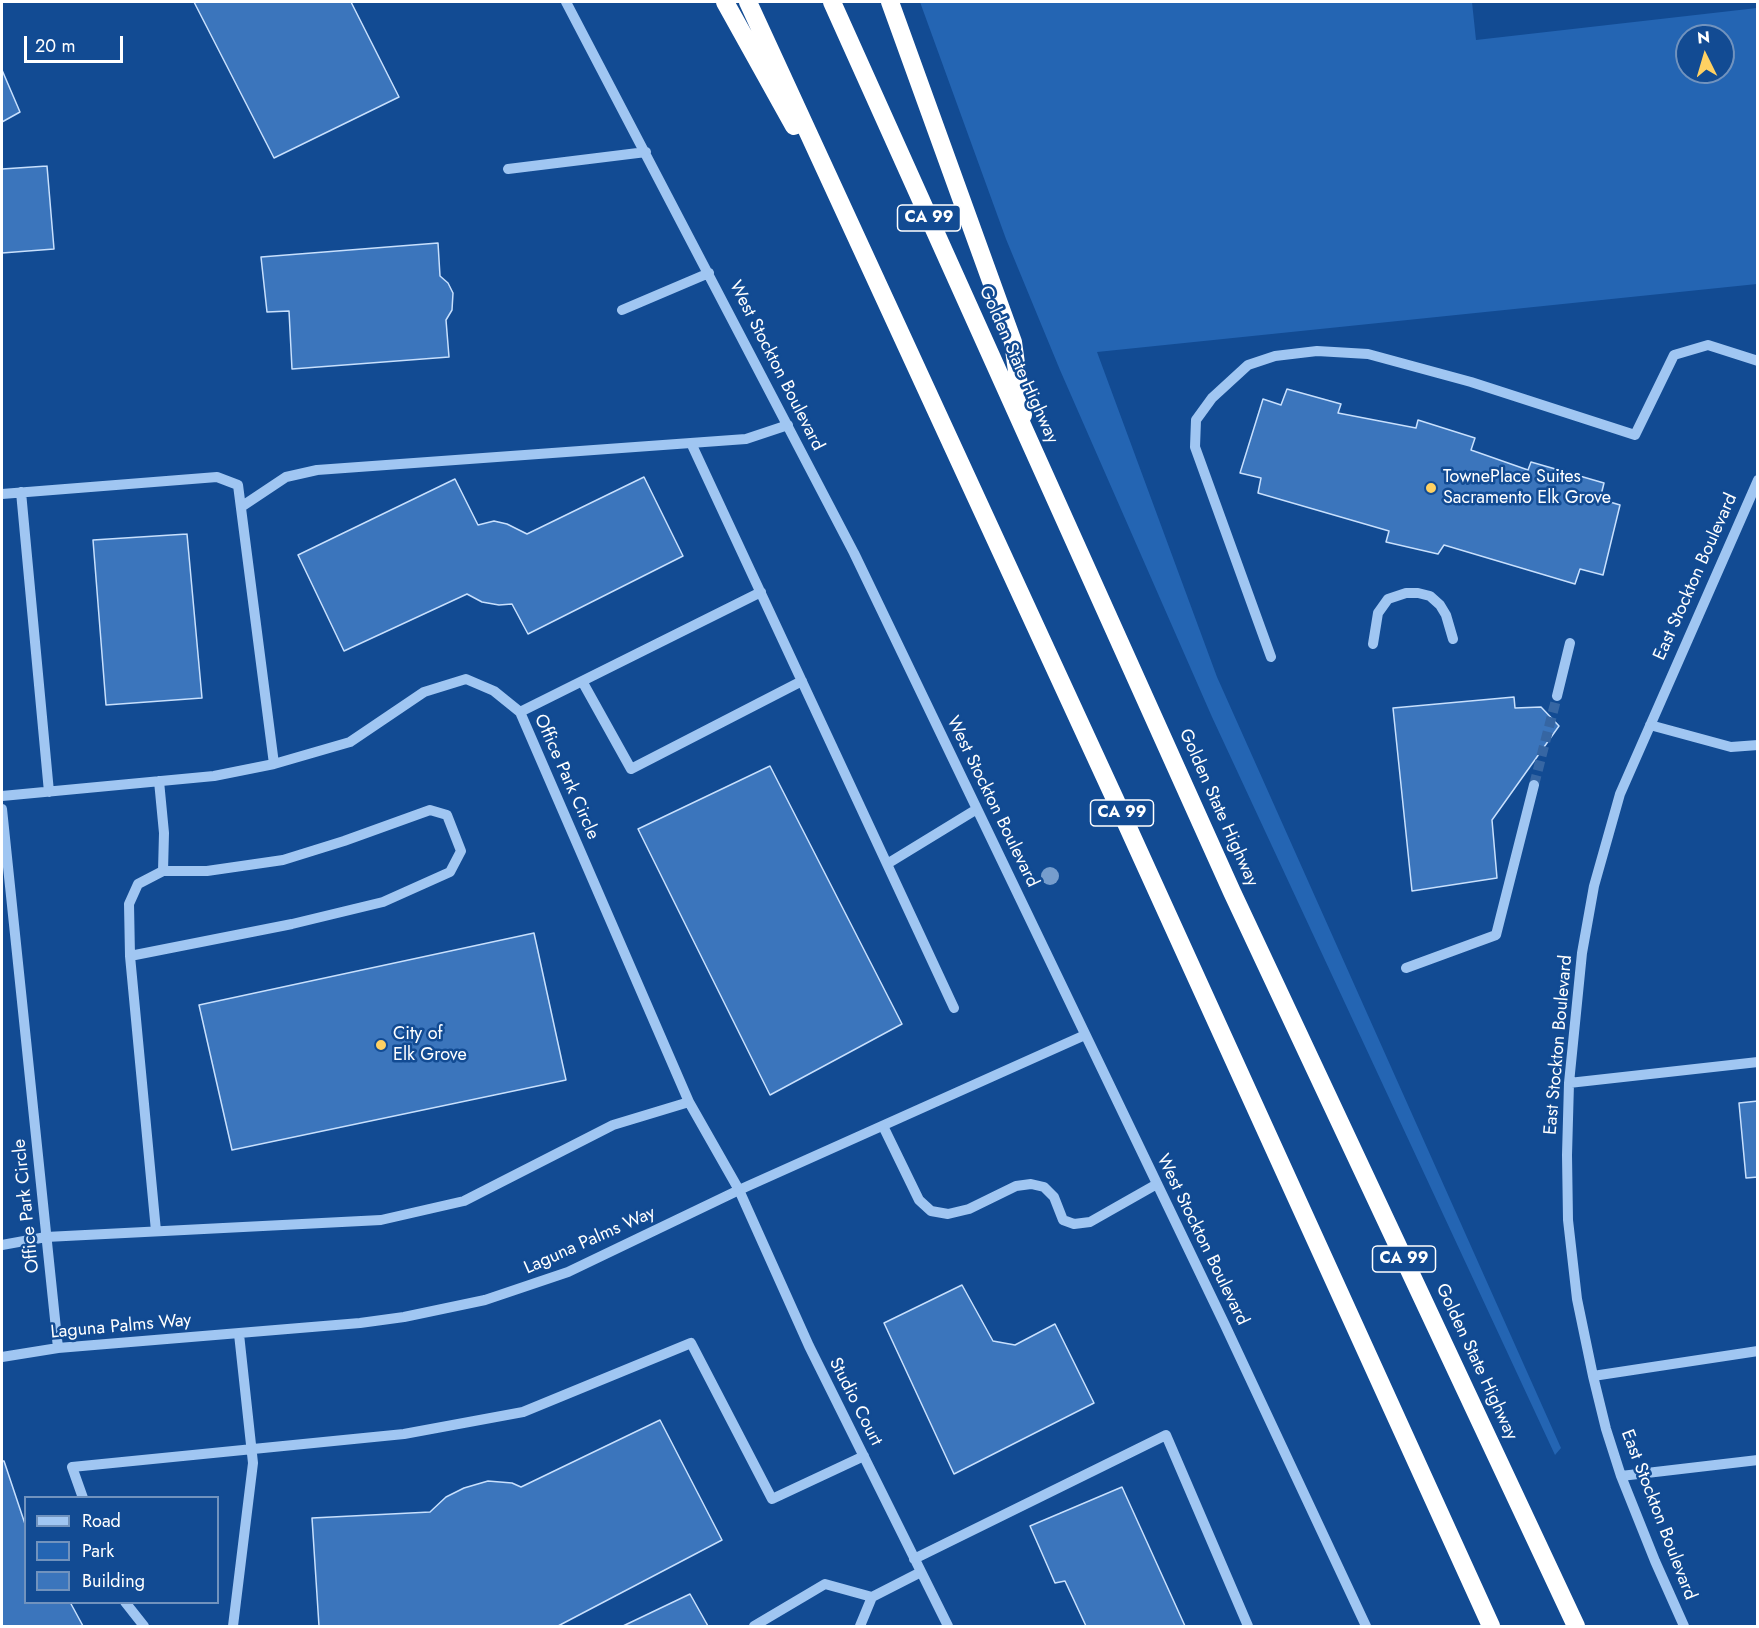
<!DOCTYPE html>
<style>
body{margin:0}
#map{position:relative;width:1759px;height:1628px;overflow:hidden;background:#124b93;font-family:Jost,sans-serif}
canvas{display:block}
.frame{position:absolute;inset:0;border:3px solid #fff;pointer-events:none}
.legend{position:absolute;left:24px;top:1496px;width:195px;height:108px;box-sizing:border-box;background:#124b93;border:2px solid #7193be;margin:0;padding:8px 10px;list-style:none;font-size:18px;color:#fff}
.legend li{display:flex;align-items:center;gap:12px;height:30px}
.legend b{width:30px;border:2px solid #7193be}
.north{position:absolute;left:1675px;top:24px;width:60px;height:60px;box-sizing:border-box;background:#124b93;border:2px solid #7193be;border-radius:50%;rotate:355deg;font-size:16px;font-weight:700;line-height:24px;text-align:center;color:#fff}
.north::after{content:'';display:block;margin:auto;width:21px;height:27px;background:#ffd162;clip-path:polygon(50% 0,100% 100%,50% 72%,0 100%)}
.scale{position:absolute;left:24px;top:36px;width:99px;height:27px;box-sizing:border-box;border:3px solid #fff;border-top:0;padding-left:8px;font-size:18px;line-height:21px;white-space:nowrap;color:#fff;-webkit-text-stroke:4px #124b93;paint-order:stroke}
</style>
<div id="map">
<canvas width="1759" height="1628"></canvas>
<div class="frame"></div>
<ul class="legend">
<li><b style="height:8px;background:#a0c6f2"></b>Road</li>
<li><b style="height:16px;background:#2465b3"></b>Park</li>
<li><b style="height:16px;background:#3b75bc"></b>Building</li>
</ul>
<div class="north">N</div>
<div class="scale">20 m</div>
</div>
<script>
const ctx = document.querySelector('canvas').getContext('2d');
ctx.lineJoin = 'round';
function fillPath(path, color) {
  ctx.fillStyle = color;
  ctx.fill(path, 'evenodd');
}
function poly(rows) {
  const path = new Path2D();
  for (const r of rows) {
    path.moveTo(r[0], r[1]);
    for (let i = 2; i < r.length; i += 2) path.lineTo(r[i], r[i + 1]);
  }
  return path;
}
function stroke(path, color, width, dash) {
  ctx.strokeStyle = color;
  ctx.lineWidth = width;
  ctx.lineCap = dash ? 'butt' : 'round';
  ctx.setLineDash(dash || []);
  ctx.stroke(path);
}
function label(font, color, halo, rows, align = 'center') {
  ctx.font = font + ' Jost,sans-serif';
  ctx.lineWidth = 5;
  ctx.setLineDash([]);
  ctx.textBaseline = 'middle';
  ctx.strokeStyle = halo;
  ctx.fillStyle = color;
  for (const [text, x, y, turn = 0] of rows) {
    ctx.save();
    ctx.translate(x, y);
    ctx.rotate((+turn || 0) * Math.PI / 180);
    ctx.textAlign = isNaN(turn) ? turn : align;
    if (halo) ctx.strokeText(text, 0, 0);
    ctx.fillText(text, 0, 0);
    ctx.restore();
  }
}
const green = poly([
 [920,2,1472,2,1476,40,1757,8,1757,284,1097,352,1217,677,1561,1448,1555,1455,1212,717,1060,370,1006,239],
 [1687,36,1723,36,1723,72,1687,72]
]);
const building = poly([
 [194,2,351,2,399,97,274,158,194,2],
 [2,70,20,112,2,122,2,70],
 [47,166,54,249,2,253,2,169,47,166],
 [438,243,440,276,448,283,453,293,452,310,446,320,449,357,292,369,289,311,267,312,261,257,438,243],
 [1287,389,1341,404,1338,413,1416,428,1418,420,1475,438,1471,450,1528,470,1531,462,1604,483,1600,499,1620,505,1603,575,1580,569,1575,584,1444,545,1438,554,1386,542,1389,531,1258,493,1261,478,1240,473,1263,399,1281,405,1287,389],
 [644,477,683,556,528,634,512,604,499,605,482,602,467,594,344,651,298,555,455,479,478,525,494,521,507,524,527,534,644,477],
 [187,534,202,698,106,705,93,540,187,534],
 [1514,697,1515,708,1541,707,1559,726,1492,820,1497,878,1412,891,1393,708,1514,697],
 [770,766,902,1024,770,1095,638,829,770,766],
 [534,933,566,1080,232,1150,199,1005,534,933],
 [1758,1101,1758,1177,1746,1178,1739,1103,1758,1101],
 [962,1285,993,1341,1015,1345,1055,1324,1094,1403,954,1474,884,1323,962,1285],
 [660,1420,722,1540,558,1626,319,1626,312,1518,430,1512,446,1497,464,1488,488,1481,512,1483,521,1487,660,1420],
 [2,1461,4,1461,26,1527,26,1602,70,1602,83,1626,2,1626,2,1461],
 [1122,1487,1185,1626,1086,1626,1065,1581,1055,1583,1030,1526,1122,1487],
 [690,1594,708,1626,623,1626,690,1594]
]);
const minorTunnel = poly([
 [1534,785,1557,696]
]);
const minor = poly([
 [566,2,854,553,1224,1323,1366,1626],
 [508,169,646,152],
 [622,310,709,273],
 [691,443,954,1008],
 [21,492,49,792],
 [2,494,217,477,238,485,274,764],
 [241,507,286,477,317,470,746,439,788,425],
 [1373,644,1378,613,1388,599,1406,593,1418,593,1430,596,1440,605,1446,615,1453,639],
 [1271,657,1195,447,1196,420,1212,398,1248,365,1275,356,1317,351,1368,354,1471,382,1635,435,1674,355,1708,345,1758,361],
 [582,681,631,769,802,681],
 [1557,696,1570,643],
 [520,712,761,592],
 [1650,725,1731,747,1758,745],
 [159,781,164,833,163,871],
 [2,796,214,776,274,764,350,742,424,692,466,679,494,691,520,712,689,1102,739,1190,809,1346,948,1626],
 [2,809,58,1348],
 [887,864,977,809],
 [130,956,129,904,138,884,163,871,207,871,283,860,344,841,430,810,447,815,461,851,450,872,383,902,292,924,130,956,156,1231],
 [1406,968,1496,935,1534,785],
 [1569,1083,1758,1062],
 [883,1126,919,1200,931,1211,948,1214,969,1209,1016,1186,1031,1184,1044,1187,1054,1197,1063,1220,1074,1224,1090,1222,1157,1184],
 [2,1245,46,1237,381,1220,464,1201,613,1125,689,1102],
 [2,1357,58,1348,360,1323,404,1317,485,1300,568,1272,739,1190,1085,1035],
 [1593,1376,1758,1351],
 [1621,1476,1758,1460],
 [83,1498,72,1467,404,1434,523,1412,691,1343,772,1499,864,1456],
 [914,1559,1166,1435,1248,1626],
 [125,1602,144,1626],
 [233,1626,253,1463,239,1334],
 [754,1626,825,1584,872,1597,921,1572],
 [860,1626,872,1597],
 [1684,1626,1655,1561,1621,1476,1606,1429,1593,1376,1577,1299,1568,1220,1567,1155,1569,1083,1582,953,1594,886,1620,794,1758,480]
]);
const highway = poly([
 [725,2,794,126],
 [748,2,1126,823,1491,1626],
 [832,2,1232,892,1576,1626],
 [890,2,1013,342,1023,415]
]);
const trees = [
 [1050,876]
];
const markers = [
 [1431,488,6,"#ffd162"],
 [381,1045,6,"#ffd162"]
];
const shields = [
 [929,218,63],
 [1122,813,63],
 [1404,1259,63]
];
const shieldNames = [
 ["CA 99",929,218],
 ["CA 99",1122,813],
 ["CA 99",1404,1259]
];
const streetNames = [
 ["Golden State Highway",1018,365,66],
 ["West Stockton Boulevard",776,366,63],
 ["East Stockton Boulevard",1696,577,-66],
 ["Office Park Circle",566,777,66],
 ["West Stockton Boulevard",992,802,64],
 ["Golden State Highway",1218,808,66],
 ["East Stockton Boulevard",1559,1045,-85],
 ["Office Park Circle",27,1206,-96],
 ["West Stockton Boulevard",1202,1240,64],
 ["Laguna Palms Way",590,1241,-24],
 ["Laguna Palms Way",121,1327,-5],
 ["Golden State Highway",1476,1362,65],
 ["Studio Court",855,1402,63],
 ["East Stockton Boulevard",1658,1515,69]
];
const poiNames = [
 ["TownePlace Suites",1443,478],
 ["Sacramento Elk Grove",1443,499],
 ["City of",393,1035],
 ["Elk Grove",393,1056]
];
fillPath(green, '#2465b3');
fillPath(building, '#3b75bc');
stroke(building, '#c8e0fd', 1.5);
stroke(minorTunnel, '#3666a3', 10, [10, 5]);
stroke(minor, '#a0c6f2', 10);
stroke(highway, '#fff', 18);
ctx.fillStyle = '#769dcd';
for (const [x, y] of trees) {
  ctx.beginPath();
  ctx.arc(x, y, 9, 0, 2 * Math.PI);
  ctx.fill();
}
for (const [x, y, r, color] of markers) {
  const dot = new Path2D();
  dot.arc(x, y, r, 0, 2 * Math.PI);
  ctx.fillStyle = color;
  ctx.fill(dot);
  stroke(dot, '#124b93', 2);
}
for (const [x, y, w] of shields) {
  const box = new Path2D();
  box.roundRect(x - w / 2, y - 13, w, 26, 4.5);
  ctx.fillStyle = '#124b93';
  ctx.fill(box);
  stroke(box, '#fff', 1.5);
}
label('bold 16px', '#fff', null, shieldNames);
label('18px', '#fff', '#124b93', streetNames);
label('18px', '#fff', '#124b93', poiNames, 'left');
</script>
